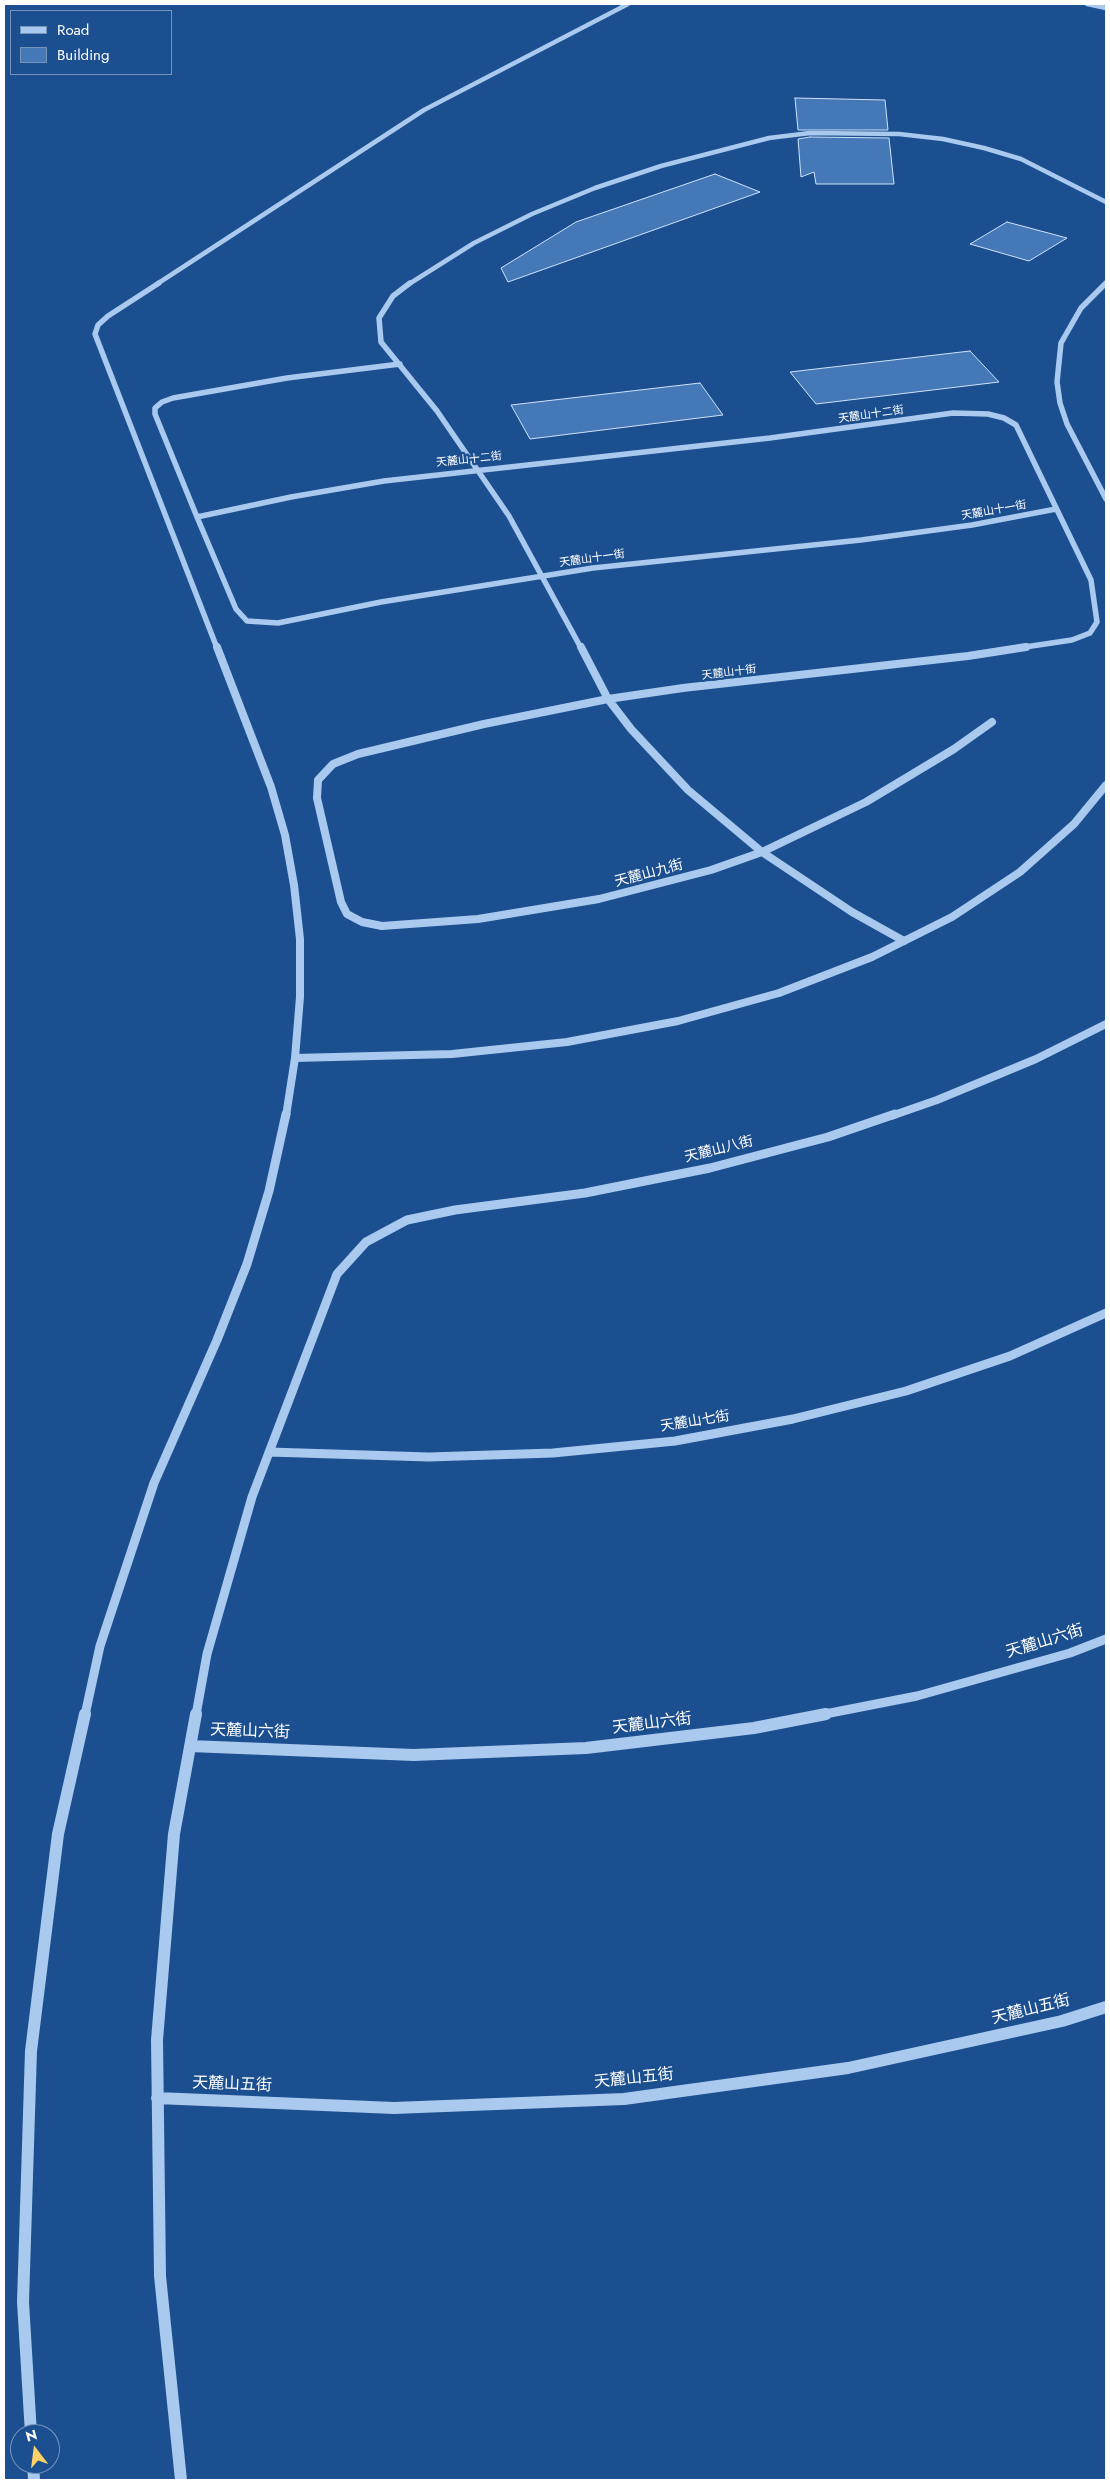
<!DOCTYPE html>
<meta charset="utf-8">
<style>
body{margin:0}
#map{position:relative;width:1110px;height:2484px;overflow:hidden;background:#1b4f8f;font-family:Jost,sans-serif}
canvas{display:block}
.frame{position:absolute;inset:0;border:5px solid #fff;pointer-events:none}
.legend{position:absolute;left:10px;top:10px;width:162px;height:65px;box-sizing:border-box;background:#1b4f8f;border:1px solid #7695bc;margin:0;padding:6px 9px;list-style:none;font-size:15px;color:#fff}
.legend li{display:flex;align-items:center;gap:10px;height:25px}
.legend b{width:25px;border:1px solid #7695bc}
.north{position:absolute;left:10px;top:2424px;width:50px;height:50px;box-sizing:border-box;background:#1b4f8f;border:1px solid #7695bc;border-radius:50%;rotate:345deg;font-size:14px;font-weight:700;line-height:20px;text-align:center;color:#fff}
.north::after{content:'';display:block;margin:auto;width:18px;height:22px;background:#ffd166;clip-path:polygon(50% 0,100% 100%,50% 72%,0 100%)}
</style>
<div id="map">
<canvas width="1110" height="2484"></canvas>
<div class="frame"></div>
<ul class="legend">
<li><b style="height:6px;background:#a9c9ee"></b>Road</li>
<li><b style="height:14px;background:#4478b7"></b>Building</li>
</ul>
<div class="north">N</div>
</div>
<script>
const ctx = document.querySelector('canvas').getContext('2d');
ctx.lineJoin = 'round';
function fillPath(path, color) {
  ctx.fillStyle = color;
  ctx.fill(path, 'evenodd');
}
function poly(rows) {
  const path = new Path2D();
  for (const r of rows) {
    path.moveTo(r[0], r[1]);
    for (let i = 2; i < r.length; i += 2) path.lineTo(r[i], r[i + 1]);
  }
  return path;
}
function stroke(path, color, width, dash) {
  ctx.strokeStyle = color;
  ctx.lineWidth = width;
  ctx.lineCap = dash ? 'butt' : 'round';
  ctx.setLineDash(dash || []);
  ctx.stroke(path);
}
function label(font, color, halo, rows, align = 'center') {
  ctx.font = font + ' Jost,"Noto Sans SC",sans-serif';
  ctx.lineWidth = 4.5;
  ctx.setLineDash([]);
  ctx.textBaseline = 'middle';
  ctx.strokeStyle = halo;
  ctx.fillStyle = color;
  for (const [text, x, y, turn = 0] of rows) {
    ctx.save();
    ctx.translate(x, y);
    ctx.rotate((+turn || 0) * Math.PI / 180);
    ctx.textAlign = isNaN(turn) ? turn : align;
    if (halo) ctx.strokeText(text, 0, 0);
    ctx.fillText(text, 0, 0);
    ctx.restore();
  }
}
const building = poly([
 [795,98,885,100,888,130,798,130,795,98],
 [810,137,889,138,894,184,816,184,814,172,801,177,798,139,810,137],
 [715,174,760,192,508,282,501,268,576,222,715,174],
 [1007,222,1067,238,1029,261,970,244,1007,222],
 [970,351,999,382,816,404,790,372,970,351],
 [700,383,723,415,530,439,511,405,700,383]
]);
const minorFar4 = poly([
 [1087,4,1106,8],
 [157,284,424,110,628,4],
 [409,284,474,243,532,214,595,188,661,166,769,138,810,133,899,134,943,139,984,148,1021,159,1106,202]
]);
const minorFar3 = poly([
 [159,283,108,316,98,325,95,334,217,648],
 [410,283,393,296,379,318,381,342,437,411,509,516,581,648],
 [1106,283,1081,308,1061,343,1057,382,1060,403,1067,424,1106,499],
 [400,364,287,378,173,398,162,402,155,408,155,414,197,517,291,497,384,481,770,438,953,413,988,414,1004,418,1016,425,1091,580,1097,622,1090,633,1072,640,1018,648],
 [197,517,236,609,247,621,278,623,381,602,593,568,861,540,972,525,1056,509]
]);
const minorFar2 = poly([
 [217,647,271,787,285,835,294,885,300,939,300,997,295,1058,286,1116],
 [581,647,608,699,631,729,688,790,762,852,852,912,904,941],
 [992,722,954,749,866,802,762,852,711,870,599,899,478,919,382,926,362,922,347,914,341,902,317,798,318,780,333,764,358,754,484,724,608,699,683,688,968,656,1026,647],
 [295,1058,452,1054,567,1042,678,1021,779,993,872,957,952,917,1020,872,1074,824,1106,785],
 [891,1116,937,1100,1036,1059,1106,1024]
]);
const minorFar1 = poly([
 [269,1452,429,1457,553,1453,675,1441,793,1419,906,1391,1010,1356,1106,1313],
 [85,1715,100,1646,154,1483,217,1340,247,1264,269,1191,286,1114],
 [196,1715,207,1654,252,1497,337,1274,366,1242,407,1220,455,1210,585,1193,710,1168,828,1137,895,1114],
 [820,1715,917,1696,1070,1653,1106,1639]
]);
const minor = poly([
 [190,1746,414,1755,586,1748,754,1728,826,1714],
 [157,2098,394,2108,624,2099,848,2068,1062,2021,1106,2007],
 [31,2434,23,2302,31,2051,58,1834,85,1714],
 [33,2464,34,2480],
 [181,2480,160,2276,157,2040,174,1834,196,1714]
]);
const farStreetnames = [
 ["天麓山十二街",871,415,-8],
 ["天麓山十二街",469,460,-6],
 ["天麓山十一街",994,511,-10],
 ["天麓山十一街",592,559,-8],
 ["天麓山十街",729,673,-7]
];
const streetNames = [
 ["天麓山九街",649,874,-15],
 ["天麓山八街",719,1150,-14],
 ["天麓山七街",695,1422,-9]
];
const nearStreetnames = [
 ["天麓山六街",1045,1642,-17],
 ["天麓山六街",652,1724,-7],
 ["天麓山六街",250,1732,2],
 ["天麓山五街",1031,2010,-14],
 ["天麓山五街",634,2079,-6],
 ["天麓山五街",232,2085,2]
];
fillPath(building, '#4478b7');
stroke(building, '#cfe3fa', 1);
stroke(minorFar4, '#a9c9ee', 4.5);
stroke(minorFar3, '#a9c9ee', 5.5);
stroke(minorFar2, '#a9c9ee', 8);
stroke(minorFar1, '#a9c9ee', 9);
stroke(minor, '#a9c9ee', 12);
label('11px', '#fff', '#1b4f8f', farStreetnames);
label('14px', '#fff', '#1b4f8f', streetNames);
label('16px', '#fff', '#1b4f8f', nearStreetnames);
</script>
